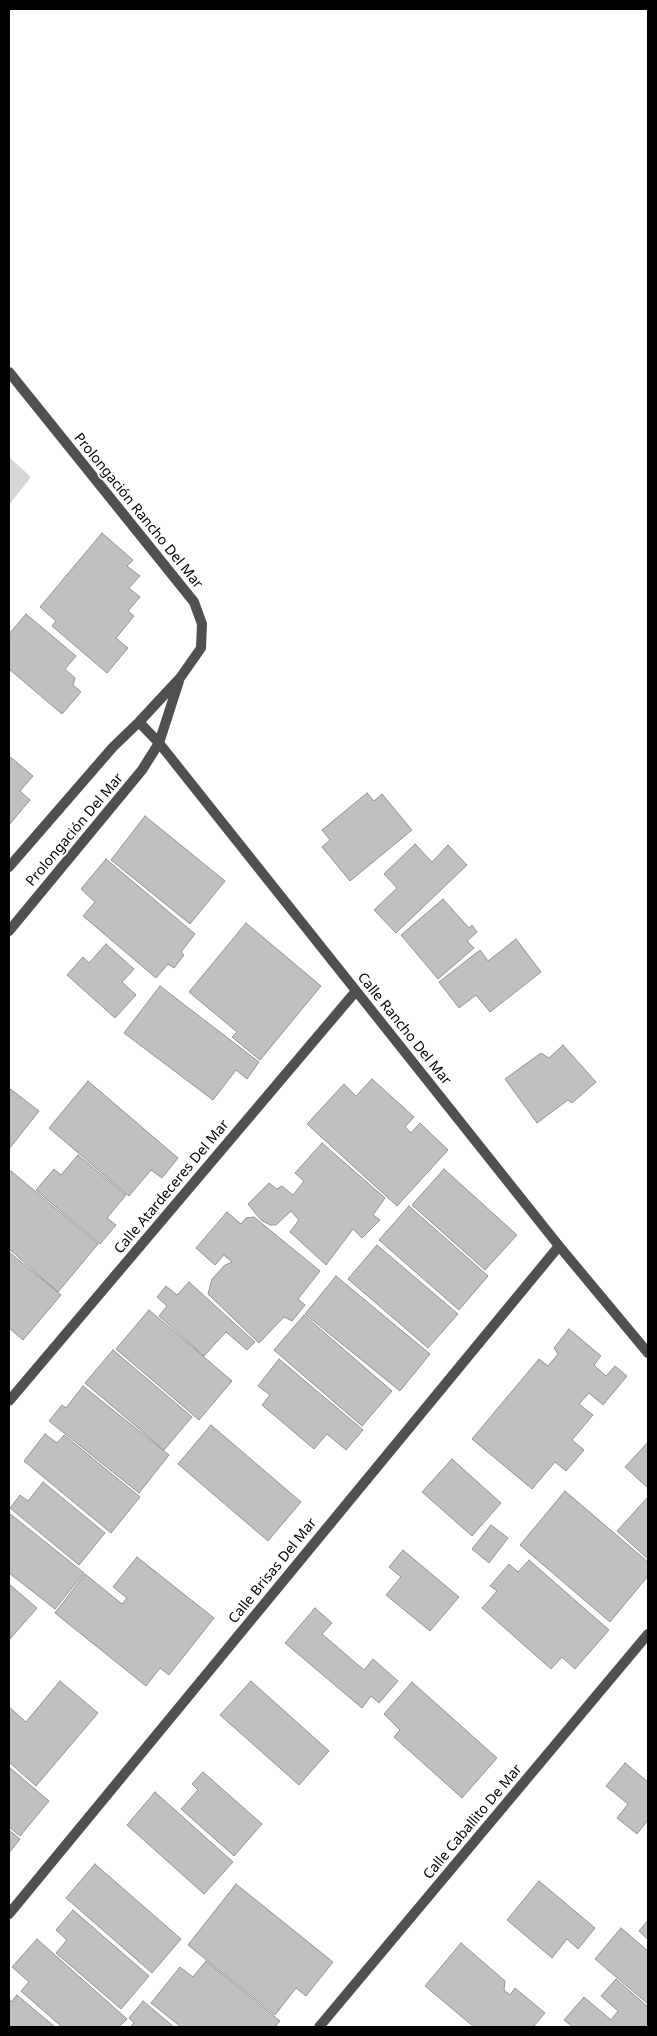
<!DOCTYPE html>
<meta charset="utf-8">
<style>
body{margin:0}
#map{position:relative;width:657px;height:2036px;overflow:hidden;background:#fff;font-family:"Noto Sans",sans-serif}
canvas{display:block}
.frame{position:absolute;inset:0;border:10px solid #000;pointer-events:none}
</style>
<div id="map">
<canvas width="657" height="2036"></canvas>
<div class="frame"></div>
</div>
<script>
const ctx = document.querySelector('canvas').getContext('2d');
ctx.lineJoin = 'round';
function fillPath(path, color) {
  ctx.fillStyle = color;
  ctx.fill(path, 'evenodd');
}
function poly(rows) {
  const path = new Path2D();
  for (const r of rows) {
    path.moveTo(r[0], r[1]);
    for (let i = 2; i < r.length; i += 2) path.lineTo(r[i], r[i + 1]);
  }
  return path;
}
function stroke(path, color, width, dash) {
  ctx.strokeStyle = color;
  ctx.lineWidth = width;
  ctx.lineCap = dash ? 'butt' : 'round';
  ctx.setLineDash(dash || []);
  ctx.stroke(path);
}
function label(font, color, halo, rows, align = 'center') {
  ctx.font = font + ' "Noto Sans",sans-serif';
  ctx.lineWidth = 4;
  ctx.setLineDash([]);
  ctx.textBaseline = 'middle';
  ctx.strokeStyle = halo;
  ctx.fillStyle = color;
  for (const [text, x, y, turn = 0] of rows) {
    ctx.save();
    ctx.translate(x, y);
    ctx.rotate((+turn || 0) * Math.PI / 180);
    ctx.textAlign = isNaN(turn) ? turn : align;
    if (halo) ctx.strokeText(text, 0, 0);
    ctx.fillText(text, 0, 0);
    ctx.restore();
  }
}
const green = poly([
 [9,457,31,477,9,505]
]);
const building = poly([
 [102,533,133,560,127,566,140,576,129,588,140,597,128,611,134,616,116,638,128,648,107,673,52,626,56,621,40,607,102,533],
 [26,614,76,656,65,669,75,678,73,685,81,692,62,714,9,669,9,634,26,614],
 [9,756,33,776,20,791,30,800,9,825,9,756],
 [367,793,374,801,382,794,412,830,350,881,322,847,330,840,322,830,367,793],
 [145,816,225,881,190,924,111,860,145,816],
 [415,844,432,862,448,845,467,865,396,933,374,910,397,888,384,874,415,844],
 [106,859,195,934,181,952,184,955,174,968,168,964,156,978,83,916,95,902,81,889,106,859],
 [443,899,469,928,472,925,477,932,467,941,474,948,438,979,401,935,443,899],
 [246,923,321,986,260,1060,232,1037,237,1032,189,992,246,923],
 [516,939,541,972,490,1012,476,995,459,1008,439,982,480,950,488,961,516,939],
 [106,944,134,969,122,982,136,995,115,1018,67,975,83,957,89,963,106,944],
 [160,986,259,1062,247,1079,236,1070,213,1100,124,1033,160,986],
 [563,1045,596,1082,572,1103,568,1100,537,1123,505,1079,541,1053,549,1058,563,1045],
 [372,1079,414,1117,405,1127,411,1133,420,1123,448,1150,397,1206,307,1124,344,1084,356,1096,372,1079],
 [88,1081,178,1158,162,1178,151,1170,129,1196,49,1128,88,1081],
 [9,1088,39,1111,9,1149,9,1088],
 [322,1143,385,1198,373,1215,380,1220,362,1238,353,1229,326,1265,290,1232,299,1220,291,1211,276,1225,270,1225,261,1220,248,1204,269,1183,277,1189,282,1186,293,1195,304,1181,295,1173,322,1143],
 [78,1155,126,1195,107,1218,116,1225,100,1244,36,1190,54,1169,61,1175,78,1155],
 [444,1169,517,1235,485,1270,412,1205,444,1169],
 [11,1171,98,1244,58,1292,9,1249,9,1174,11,1171],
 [409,1206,488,1276,459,1310,379,1240,409,1206],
 [227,1212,241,1224,246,1218,254,1217,320,1271,298,1299,305,1305,292,1321,284,1317,259,1343,208,1294,212,1279,225,1265,232,1262,224,1255,215,1265,196,1248,227,1212],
 [377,1245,458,1314,428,1348,348,1279,377,1245],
 [9,1252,61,1295,23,1340,9,1328,9,1252],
 [336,1276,430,1354,400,1391,305,1314,336,1276],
 [189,1282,255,1342,247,1350,226,1332,204,1356,159,1316,167,1306,157,1297,166,1286,177,1295,189,1282],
 [149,1310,232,1381,199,1420,116,1349,149,1310],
 [304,1315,392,1391,362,1426,274,1350,304,1315],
 [569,1329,601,1356,594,1365,606,1376,615,1366,627,1376,603,1405,589,1393,579,1404,593,1415,572,1440,584,1450,566,1471,555,1462,532,1489,472,1439,539,1359,548,1366,558,1354,554,1348,569,1329],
 [113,1350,192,1417,164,1450,85,1383,113,1350],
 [279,1359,363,1430,346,1450,327,1434,314,1449,262,1405,270,1395,258,1386,279,1359],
 [83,1386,169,1455,139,1493,49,1421,62,1405,66,1408,83,1386],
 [211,1425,301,1502,268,1541,178,1464,211,1425],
 [45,1434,57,1443,64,1435,140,1497,111,1533,24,1461,45,1434],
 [648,1442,648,1488,625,1467,648,1442],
 [452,1459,501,1503,472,1536,422,1492,452,1459],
 [43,1482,105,1533,79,1565,10,1508,20,1495,28,1501,43,1482],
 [565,1491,648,1562,648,1576,610,1622,520,1545,565,1491],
 [648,1497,648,1559,617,1531,648,1497],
 [9,1513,84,1573,55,1609,9,1573,9,1513],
 [491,1525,508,1538,489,1563,472,1549,491,1525],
 [403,1550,459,1597,430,1631,386,1595,401,1577,389,1567,403,1550],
 [137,1557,214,1618,169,1675,160,1668,146,1686,55,1613,85,1574,122,1604,127,1598,113,1587,137,1557],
 [529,1560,609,1630,575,1669,562,1657,551,1669,482,1608,497,1591,490,1586,509,1564,518,1572,529,1560],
 [9,1584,37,1608,10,1639,9,1638,9,1584],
 [315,1608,332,1623,322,1634,364,1670,373,1659,398,1681,379,1703,371,1696,362,1708,285,1643,315,1608],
 [60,1681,98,1713,36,1786,9,1762,9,1707,26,1722,60,1681],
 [251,1681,329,1751,299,1785,220,1715,251,1681],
 [412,1682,497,1758,462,1798,394,1737,400,1730,384,1714,412,1682],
 [625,1763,648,1782,648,1820,637,1834,617,1818,628,1804,606,1786,625,1763],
 [9,1767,49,1801,20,1836,9,1827,9,1767],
 [203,1772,262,1824,234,1856,181,1809,198,1790,192,1784,203,1772],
 [155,1792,233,1862,204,1894,127,1825,155,1792],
 [9,1830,20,1839,9,1853,9,1830],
 [95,1864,181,1939,152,1973,66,1898,95,1864],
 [539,1881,595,1928,578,1949,567,1939,552,1958,507,1920,539,1881],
 [236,1884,333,1962,306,1996,296,1988,275,2015,188,1945,236,1884],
 [73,1910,149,1976,121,2009,56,1953,67,1940,56,1930,73,1910],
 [648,1920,648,1940,639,1931,648,1920],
 [621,1928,648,1951,648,2004,595,1959,621,1928],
 [37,1939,127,2019,119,2027,62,2027,21,1991,29,1982,12,1967,37,1939],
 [461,1943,505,1981,504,1990,510,1995,515,1988,545,2013,533,2027,474,2027,425,1986,461,1943],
 [206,1961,280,2021,275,2027,181,2027,151,2003,180,1967,193,1977,206,1961],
 [616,1979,648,2007,648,2027,573,2027,564,2020,584,1997,611,2020,618,2011,601,1996,616,1979],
 [17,1995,55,2027,9,2027,9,1999,11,2002,17,1995],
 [143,2001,174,2027,130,2027,134,2023,129,2018,143,2001]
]);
const street = poly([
 [9,372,194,602,202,624,201,648,180,678,139,722,113,747,9,867],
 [139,722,159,743,559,1246,648,1353],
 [9,931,142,770,159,743,179,681],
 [9,1401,356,991],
 [9,1914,559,1246],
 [319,2027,648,1634]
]);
const streetNames = [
 ["Prolongación Rancho Del Mar",138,511,51],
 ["Prolongación Del Mar",75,830,-50],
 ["Calle Rancho Del Mar",404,1029,51],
 ["Calle Atardeceres Del Mar",172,1187,-50],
 ["Calle Brisas Del Mar",273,1571,-51],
 ["Calle Caballito De Mar",473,1822,-50]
];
fillPath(green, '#d7d7d7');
fillPath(building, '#c0c0c0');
stroke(building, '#949494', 1);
stroke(street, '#505050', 10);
label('14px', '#000', '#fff', streetNames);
</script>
